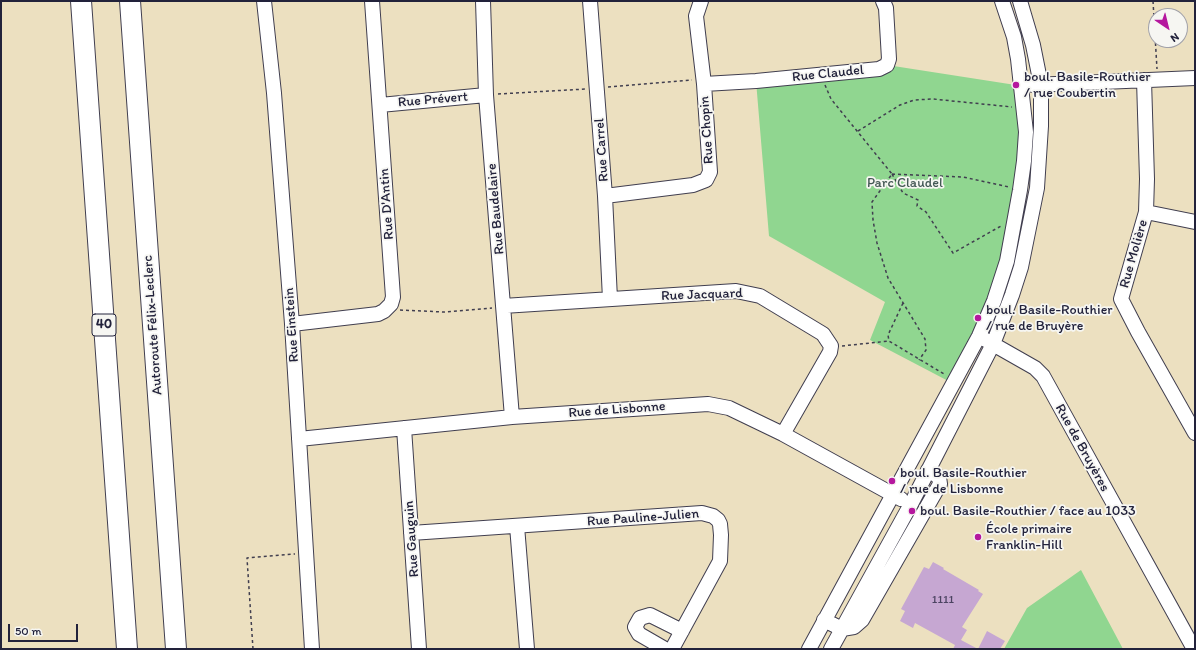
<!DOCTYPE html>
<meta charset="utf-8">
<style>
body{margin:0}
#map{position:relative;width:1196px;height:650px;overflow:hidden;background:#ece0c0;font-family:Itim,sans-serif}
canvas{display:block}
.frame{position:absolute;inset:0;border:2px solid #22223b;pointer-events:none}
.north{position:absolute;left:1148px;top:8px;width:40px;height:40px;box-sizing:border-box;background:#f6f6f2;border:1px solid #a1a1a9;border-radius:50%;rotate:145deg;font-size:11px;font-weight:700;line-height:16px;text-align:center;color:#22223b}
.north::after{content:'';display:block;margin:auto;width:14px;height:18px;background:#b5179e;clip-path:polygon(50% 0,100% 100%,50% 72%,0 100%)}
.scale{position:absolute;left:8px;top:624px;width:70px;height:18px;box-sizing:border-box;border:2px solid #22223b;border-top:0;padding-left:5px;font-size:12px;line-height:14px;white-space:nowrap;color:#22223b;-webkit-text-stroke:3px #f6f6f2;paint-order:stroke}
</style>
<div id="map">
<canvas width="1196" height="650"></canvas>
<div class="frame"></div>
<div class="north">N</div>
<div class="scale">50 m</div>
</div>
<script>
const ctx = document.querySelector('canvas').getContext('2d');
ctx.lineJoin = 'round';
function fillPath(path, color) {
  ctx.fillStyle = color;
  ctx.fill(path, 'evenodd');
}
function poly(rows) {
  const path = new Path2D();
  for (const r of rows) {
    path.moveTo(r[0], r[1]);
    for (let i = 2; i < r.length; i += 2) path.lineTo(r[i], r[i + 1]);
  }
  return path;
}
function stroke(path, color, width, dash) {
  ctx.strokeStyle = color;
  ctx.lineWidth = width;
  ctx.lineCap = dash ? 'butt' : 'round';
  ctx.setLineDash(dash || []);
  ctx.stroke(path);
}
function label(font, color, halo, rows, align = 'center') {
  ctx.font = font + ' Itim,sans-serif';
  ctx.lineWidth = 3.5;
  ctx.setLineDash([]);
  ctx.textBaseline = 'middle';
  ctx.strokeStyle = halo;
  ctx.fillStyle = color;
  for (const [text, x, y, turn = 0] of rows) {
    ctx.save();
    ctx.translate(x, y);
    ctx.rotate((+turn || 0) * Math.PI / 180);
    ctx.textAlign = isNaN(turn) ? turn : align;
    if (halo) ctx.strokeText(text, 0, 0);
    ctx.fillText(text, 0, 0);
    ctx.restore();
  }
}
const green = poly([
 [887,65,1022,86,1026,132,1007,261,954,384,870,340,885,302,769,236,756,81],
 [1081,570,1123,649,1004,649,1027,608]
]);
const building = poly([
 [933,562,944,568,943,569,979,590,978,591,983,594,962,627,967,630,961,640,978,649,987,631,1005,641,1000,649,953,649,955,645,915,623,913,628,900,621,905,611,901,609,924,567,929,569]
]);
const path = poly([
 [1153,1,1157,69],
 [825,85,831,99,892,174,872,202,873,220,877,243,888,278,925,339,926,350,919,360],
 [608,87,692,80],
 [498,94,586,89],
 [858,131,900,105,914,100,933,99,1012,107],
 [892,174,903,193,918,200,917,206,926,212,953,253,1001,226],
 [892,174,963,177,1009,187],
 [903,303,888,335,889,341,944,374],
 [400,310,444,312,492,308],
 [842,346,889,341],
 [253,649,247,558,295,554]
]);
const minor = poly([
 [264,1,274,93,292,324,312,649],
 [483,1,486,95,512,417],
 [590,1,605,196,610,299],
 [1144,80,1147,179,1146,212,1121,299,1138,332,1195,433],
 [704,84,756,81,879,69,887,65,889,59,886,8,883,1],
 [1033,85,1195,78],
 [380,105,486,95],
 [605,196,693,185,706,180,710,172,704,84,696,16,701,1],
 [1146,212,1195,222],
 [503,306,736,291,760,296,823,334,831,346,830,352,783,434],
 [292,324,378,314,384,311,391,304,393,297,372,1],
 [984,339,1035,368,1043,376,1194,649],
 [404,428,419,649],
 [299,439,512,417,708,404,729,408,783,434,901,499],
 [517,526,527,649],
 [411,533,702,513,713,516,718,520,720,524,721,535,720,561,672,649],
 [824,620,842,629,854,627,862,620,940,484,939,477,928,470],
 [665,649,639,634,635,627,640,618,650,615,682,631],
 [809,649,979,336,994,301,1007,261,1020,190,1024,161,1026,132,1018,59,1014,37,1002,1],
 [831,649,911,504,993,344,1012,295,1021,267,1037,188,1041,126,1041,85,1033,45,1020,1]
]);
const highway = poly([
 [81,1,127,649],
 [130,1,176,649]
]);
const markers = [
 [1016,85,4,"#b5179e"],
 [978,318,4,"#b5179e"],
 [892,481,4,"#b5179e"],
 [912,511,4,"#b5179e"],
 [978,537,4,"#b5179e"]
];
const numberNames = [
 ["1111",943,600]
];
const shields = [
 [104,325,24]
];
const shieldNames = [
 ["40",104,325]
];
const streetNames = [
 ["Rue Claudel",828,74,-6],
 ["Rue Prévert",433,100,-5],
 ["Rue Chopin",707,130,-94],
 ["Rue Carrel",602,150,-94],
 ["Rue D'Antin",387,204,-94],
 ["Rue Baudelaire",496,209,-95],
 ["Rue Molière",1134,254,-74],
 ["Rue Jacquard",702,295,-2],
 ["Autoroute Félix-Leclerc",153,325,-94],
 ["Rue Einstein",292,325,-94],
 ["Rue de Lisbonne",617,410,-4],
 ["Rue de Bruyères",1082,448,61],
 ["Rue Pauline-Julien",643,518,-4],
 ["Rue Gauguin",412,539,-94]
];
const poiNames = [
 ["boul. Basile-Routhier",1024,77],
 ["/ rue Coubertin",1024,93],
 ["boul. Basile-Routhier",986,310],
 ["/ rue de Bruyère",986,326],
 ["boul. Basile-Routhier",900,473],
 ["/ rue de Lisbonne",900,489],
 ["boul. Basile-Routhier / face au 1033",920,511],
 ["École primaire",986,529],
 ["Franklin-Hill",986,545]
];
const parkNames = [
 ["Parc Claudel",905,183]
];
fillPath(green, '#90d690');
fillPath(building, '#c6a7d2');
stroke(minor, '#403e4f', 16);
stroke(highway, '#403e4f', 22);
stroke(path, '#403e4f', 1.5, [3, 3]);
stroke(minor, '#fff', 14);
stroke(highway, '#fff', 20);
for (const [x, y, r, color] of markers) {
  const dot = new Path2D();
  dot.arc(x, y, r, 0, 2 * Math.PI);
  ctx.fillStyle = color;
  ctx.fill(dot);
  stroke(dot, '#f6f6f2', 1.5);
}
label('12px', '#4b4361', null, numberNames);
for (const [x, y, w] of shields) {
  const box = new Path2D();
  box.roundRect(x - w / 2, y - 11, w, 22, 3);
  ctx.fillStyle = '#f6f6f2';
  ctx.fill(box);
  stroke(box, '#22223b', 1);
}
label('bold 13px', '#22223b', null, shieldNames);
label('14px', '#22223b', '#f6f6f2', streetNames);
label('14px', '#22223b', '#f6f6f2', poiNames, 'left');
label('14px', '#435854', '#f6f6f2', parkNames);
</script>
